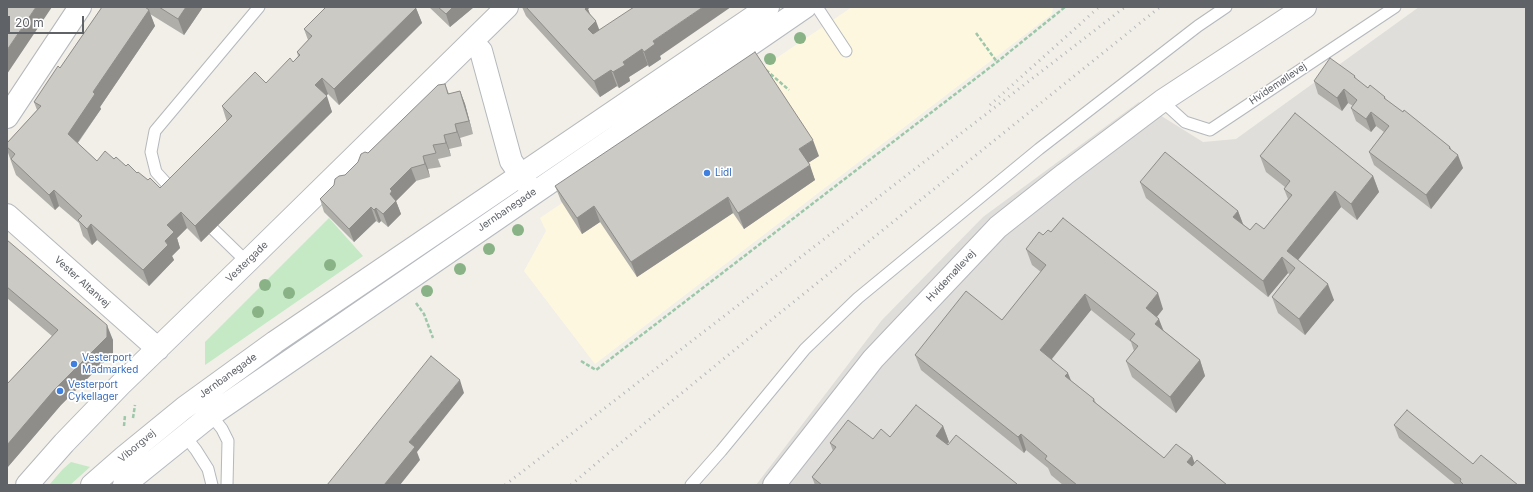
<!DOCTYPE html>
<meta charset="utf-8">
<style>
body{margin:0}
#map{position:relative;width:1533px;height:492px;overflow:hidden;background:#f1efe8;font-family:Inter,sans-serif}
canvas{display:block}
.frame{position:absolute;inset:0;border:8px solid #5f6368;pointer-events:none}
.scale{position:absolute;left:8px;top:16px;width:76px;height:18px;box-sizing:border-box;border:2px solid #5f6368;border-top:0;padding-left:5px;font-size:12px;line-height:14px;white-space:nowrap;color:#5f6368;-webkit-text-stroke:3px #fff;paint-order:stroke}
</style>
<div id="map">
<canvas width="1533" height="492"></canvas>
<div class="frame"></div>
<div class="scale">20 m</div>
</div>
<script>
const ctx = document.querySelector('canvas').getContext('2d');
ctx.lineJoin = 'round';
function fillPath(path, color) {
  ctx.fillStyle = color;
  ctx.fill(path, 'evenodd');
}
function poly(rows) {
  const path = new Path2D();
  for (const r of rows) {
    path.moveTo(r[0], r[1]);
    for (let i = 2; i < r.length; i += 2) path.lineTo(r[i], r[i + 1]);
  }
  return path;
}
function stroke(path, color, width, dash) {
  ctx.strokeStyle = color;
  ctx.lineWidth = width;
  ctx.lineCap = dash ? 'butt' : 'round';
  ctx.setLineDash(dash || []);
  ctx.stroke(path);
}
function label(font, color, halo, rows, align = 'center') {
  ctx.font = font + ' Inter,sans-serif';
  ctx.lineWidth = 3.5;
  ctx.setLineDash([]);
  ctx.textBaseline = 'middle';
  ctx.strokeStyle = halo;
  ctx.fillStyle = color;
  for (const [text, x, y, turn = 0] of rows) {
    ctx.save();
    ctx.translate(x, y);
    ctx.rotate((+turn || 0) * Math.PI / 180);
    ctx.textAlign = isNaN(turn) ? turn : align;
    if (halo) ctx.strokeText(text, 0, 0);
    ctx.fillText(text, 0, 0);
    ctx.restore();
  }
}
const commercial = poly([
 [852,7,1053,7,1052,14,595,364,524,271,546,231,540,218]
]);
const industrial = poly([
 [1419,7,1526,7,1526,485,756,485,882,320,983,217,1139,102,1203,142,1236,139]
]);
const green = poly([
 [329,218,363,256,205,365,205,342],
 [71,462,90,467,70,485,49,485,63,469]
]);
const path = poly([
 [976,33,997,62],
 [766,70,789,90],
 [416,303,424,314,433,338],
 [581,361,596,370,997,62,1065,7],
 [133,418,135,405],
 [124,426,125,415]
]);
const service = poly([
 [817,7,846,51],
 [1162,101,1185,122,1210,130,1395,7],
 [175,193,156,172,151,152,155,131,259,7],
 [213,229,247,262],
 [208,414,211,415,222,429,228,441,227,485],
 [184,432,185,436,196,450,208,469,212,485],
 [691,485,721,451,805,349,858,298,1039,149,1198,26,1226,7]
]);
const minor = poly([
 [472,42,481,51,511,161,532,191],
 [7,117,80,7],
 [7,215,158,349],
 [27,485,64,443,120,385,247,262,507,7],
 [774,485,873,359,998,227,1065,174,1162,101,1305,7]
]);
const secondary = poly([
 [92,485,124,457,184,408,275,342,768,7],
 [124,485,211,415,805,7]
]);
const rail = poly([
 [990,105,1099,7],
 [505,485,1125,7],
 [571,485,612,450,770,321,1160,7]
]);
const trees = [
 [800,38],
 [770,59],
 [518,230],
 [489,249],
 [330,265],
 [460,269],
 [265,285],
 [427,291],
 [289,293],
 [258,312]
];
const wall = poly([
 [102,7,203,7,184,35,150,14,155,26,100,107,101,109,78,143,97,161,114,159,126,166,160,188,227,122,222,106,266,83,293,62,298,56,297,52,308,40,304,29,416,8,422,23,339,105,328,94,326,96,332,112,201,242,187,228,177,238,180,248,172,256,174,260,149,286,97,240,92,245,83,236,79,223,59,206,55,210,16,175,7,150,7,143,37,110,34,102,60,68],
 [429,7,474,7,450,27],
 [522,7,590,7,588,9,590,14,599,30,660,56,661,59,649,67,648,65,629,77,630,81,619,88,617,86,600,97,526,16],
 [1355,76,1356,79,1368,88,1385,97,1386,100,1450,147,1451,150,1463,168,1431,209,1374,165,1369,152,1384,132,1376,126,1371,132,1356,121,1351,108,1353,106,1348,103,1342,111,1318,94,1314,81],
 [445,84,449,94,460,91,465,104,473,134,460,138,462,146,449,149,451,156,438,159,441,167,428,169,430,177,416,181,396,201,401,214,388,227,381,221,379,223,376,221,354,242,324,212,320,199,368,153],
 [819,156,808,163,815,180,744,229,733,213,637,277,600,222,582,234,561,201,555,186],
 [1260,156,1373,176,1379,192,1357,220,1341,207,1298,260,1334,300,1305,335,1278,313,1272,297,1290,275,1288,273,1268,297,1146,198,1140,182,1238,211,1243,224,1250,230,1264,229,1288,199,1284,189,1285,187,1266,172],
 [1043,235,1163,309,1157,317,1164,331,1200,360,1205,376,1176,413,1132,377,1126,361,1134,351,1131,342,1091,310,1052,359,1071,381,1094,399,1096,403,1164,458,1192,456,1194,463,1227,485,1063,485,1051,475,1048,468,1026,450,1024,453,921,370,915,355,1002,320,1041,272,1032,265,1026,249],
 [7,240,113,340,113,353,61,405,7,468,7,384,52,336,7,298],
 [1394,425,1473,464,1518,485,1456,485,1399,438],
 [943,426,949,442,947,444,1017,484,1018,485,815,485,812,477,833,451,830,443,890,437]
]);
const shadedWall = poly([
 [36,7,52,7,7,74,7,50],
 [186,7,203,7,184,35,178,19],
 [453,7,474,7,450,27,446,14],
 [582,7,590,7,588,9,593,23],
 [703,7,731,7,660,56,661,59,649,67,644,52,653,41],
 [416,8,422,23,339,105,334,89],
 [149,10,155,26,100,107,101,109,73,149,68,134,93,92],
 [596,21,602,37,593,45,588,29],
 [642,49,648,65,629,77,630,81,619,88,613,72,623,62],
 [611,70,617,86,600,97,594,81],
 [322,78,328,94,321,100,315,85],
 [1344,89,1348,103,1342,111,1337,98],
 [460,91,465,104,473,134,469,121],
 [327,96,332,112,201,242,195,226],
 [1371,112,1376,126,1371,132,1366,119],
 [455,124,460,138,462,146,457,132],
 [444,135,449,149,451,156,446,143],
 [813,140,819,156,805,165,799,149],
 [1450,147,1455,159,1458,155,1463,168,1431,209,1426,195],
 [423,156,428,169,430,177,425,164],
 [810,165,815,180,744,229,738,213],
 [411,168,416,181,396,201,401,214,388,227,383,214,390,194,390,189],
 [1373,176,1379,192,1357,220,1351,204],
 [54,190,59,206,55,210,49,195],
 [1335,191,1341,207,1293,266,1287,251],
 [728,197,733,213,637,277,631,262],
 [594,206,600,222,582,234,577,218],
 [371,207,376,221,354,242,349,229],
 [376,208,381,221,379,223,374,210],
 [1238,211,1244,227,1233,217],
 [181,212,187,228,177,238,180,248,172,256,174,260,149,286,143,270,165,241,167,225],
 [91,224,97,240,92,245,87,229],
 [1282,257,1288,273,1268,297,1263,281],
 [1328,284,1334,300,1305,335,1299,319],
 [1158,293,1163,309,1151,324,1146,308],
 [1085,294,1091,310,1046,366,1040,350],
 [1159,319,1165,335,1155,324],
 [107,325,113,340,113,353,61,405,7,468,7,445],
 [1200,360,1205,376,1176,413,1170,397],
 [1068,373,1074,388,1065,376],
 [460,380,464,393,417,452,420,460,400,485,384,485,409,442],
 [943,426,949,442,941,451,936,436],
 [1021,434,1026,450,1024,453,1018,437],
 [1192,456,1198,472,1187,462]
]);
const building = poly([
 [7,7,36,7,7,50,7,7],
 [102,7,145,7,149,10,93,92,95,94,68,134,97,161,105,151,114,159,116,157,126,166,128,164,137,173,138,172,148,180,150,178,160,188,232,116,222,106,255,72,266,83,290,58,293,62,300,55,297,52,312,36,304,29,326,7,416,7,416,8,334,89,322,78,315,85,327,96,195,226,181,212,167,225,174,232,165,241,168,245,143,270,91,224,87,229,78,220,82,216,54,190,49,195,11,159,15,154,7,147,7,143,41,106,34,102,58,66,60,68,102,7],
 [159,7,186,7,178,19,159,7],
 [438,7,453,7,446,14,438,7],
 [526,7,587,7,585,9,596,21,588,29,593,34,634,7,703,7,653,41,655,44,644,52,642,49,623,62,625,65,613,72,611,70,594,81,526,7],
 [755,52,813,140,799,149,810,165,738,213,728,197,631,262,594,206,577,218,555,186,755,52],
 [1330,58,1355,76,1354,77,1368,88,1370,85,1385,97,1384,98,1403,112,1404,110,1450,147,1449,148,1458,155,1426,195,1369,152,1389,126,1371,112,1366,119,1351,108,1357,100,1344,89,1337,98,1314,81,1330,58],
 [445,84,448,94,460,91,469,121,455,124,457,132,444,135,446,143,433,145,436,153,423,156,425,164,411,168,390,189,392,191,390,194,396,201,383,214,376,208,374,210,371,207,349,229,320,199,334,185,335,179,339,176,345,175,358,162,361,154,365,152,368,153,438,85,445,84],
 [1295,113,1373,176,1351,204,1335,191,1287,251,1328,284,1299,319,1272,297,1295,268,1282,257,1263,281,1140,182,1165,152,1238,211,1233,217,1250,230,1256,223,1264,229,1292,195,1284,189,1290,181,1260,156,1295,113],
 [1063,218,1158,293,1146,308,1159,319,1155,324,1200,360,1170,397,1126,361,1138,346,1130,340,1135,334,1085,294,1040,350,1068,373,1065,376,1094,399,1093,401,1164,458,1176,444,1192,456,1187,462,1192,466,1197,460,1227,485,1077,485,1045,459,1047,456,1021,434,1018,437,915,355,966,291,1002,320,1046,265,1026,249,1039,232,1043,235,1048,230,1051,232,1063,218],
 [7,240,107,325,107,337,55,389,7,445,7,384,58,330,7,287,7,240],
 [431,356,460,380,409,442,415,447,384,485,327,485,431,356],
 [916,405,943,426,936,436,948,445,956,435,1017,484,1017,485,822,485,812,477,836,447,830,443,848,420,873,439,881,429,890,437,916,405],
 [1407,410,1473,464,1481,455,1518,485,1464,485,1460,481,1461,479,1394,425,1407,410]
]);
const markers = [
 [707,173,4,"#3f7fe0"],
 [74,364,4,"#3f7fe0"],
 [60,391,4,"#3f7fe0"]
];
const streetNames = [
 ["Hvidemøllevej",1278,84,-34],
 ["Jernbanegade",507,210,-34],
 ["Vestergade",247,262,-44],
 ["Hvidemøllevej",951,276,-47],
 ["Vester Altanvej",82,282,42],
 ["Jernbanegade",228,376,-36],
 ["Viborgvej",137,446,-40]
];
const shopNames = [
 ["Lidl",715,173],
 ["Vesterport",82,358],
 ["Madmarked",82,370],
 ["Vesterport",68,385],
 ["Cykellager",68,397]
];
fillPath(commercial, '#fef7e0');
fillPath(industrial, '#e0deda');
fillPath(green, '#c5e8c5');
stroke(service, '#b5b8bc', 13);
stroke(minor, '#b5b8bc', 24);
stroke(secondary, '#b6babf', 24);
stroke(path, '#9cc7a9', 2.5, [4, 2]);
stroke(service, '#fff', 11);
stroke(minor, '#fff', 22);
stroke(secondary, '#fff', 22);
stroke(rail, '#b6b7b8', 3, [1, 5]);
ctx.fillStyle = '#89b387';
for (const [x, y] of trees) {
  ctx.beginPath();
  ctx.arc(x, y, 6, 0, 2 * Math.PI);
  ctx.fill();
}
fillPath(wall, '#afaea9');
fillPath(shadedWall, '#8f8d8a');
fillPath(building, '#cccac5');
stroke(building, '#8f8d8a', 1);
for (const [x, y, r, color] of markers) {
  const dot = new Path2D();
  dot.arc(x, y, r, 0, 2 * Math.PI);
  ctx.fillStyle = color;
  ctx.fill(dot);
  stroke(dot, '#fff', 1.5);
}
label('10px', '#5f6368', '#fff', streetNames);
label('10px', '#366cbe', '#fff', shopNames, 'left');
</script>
